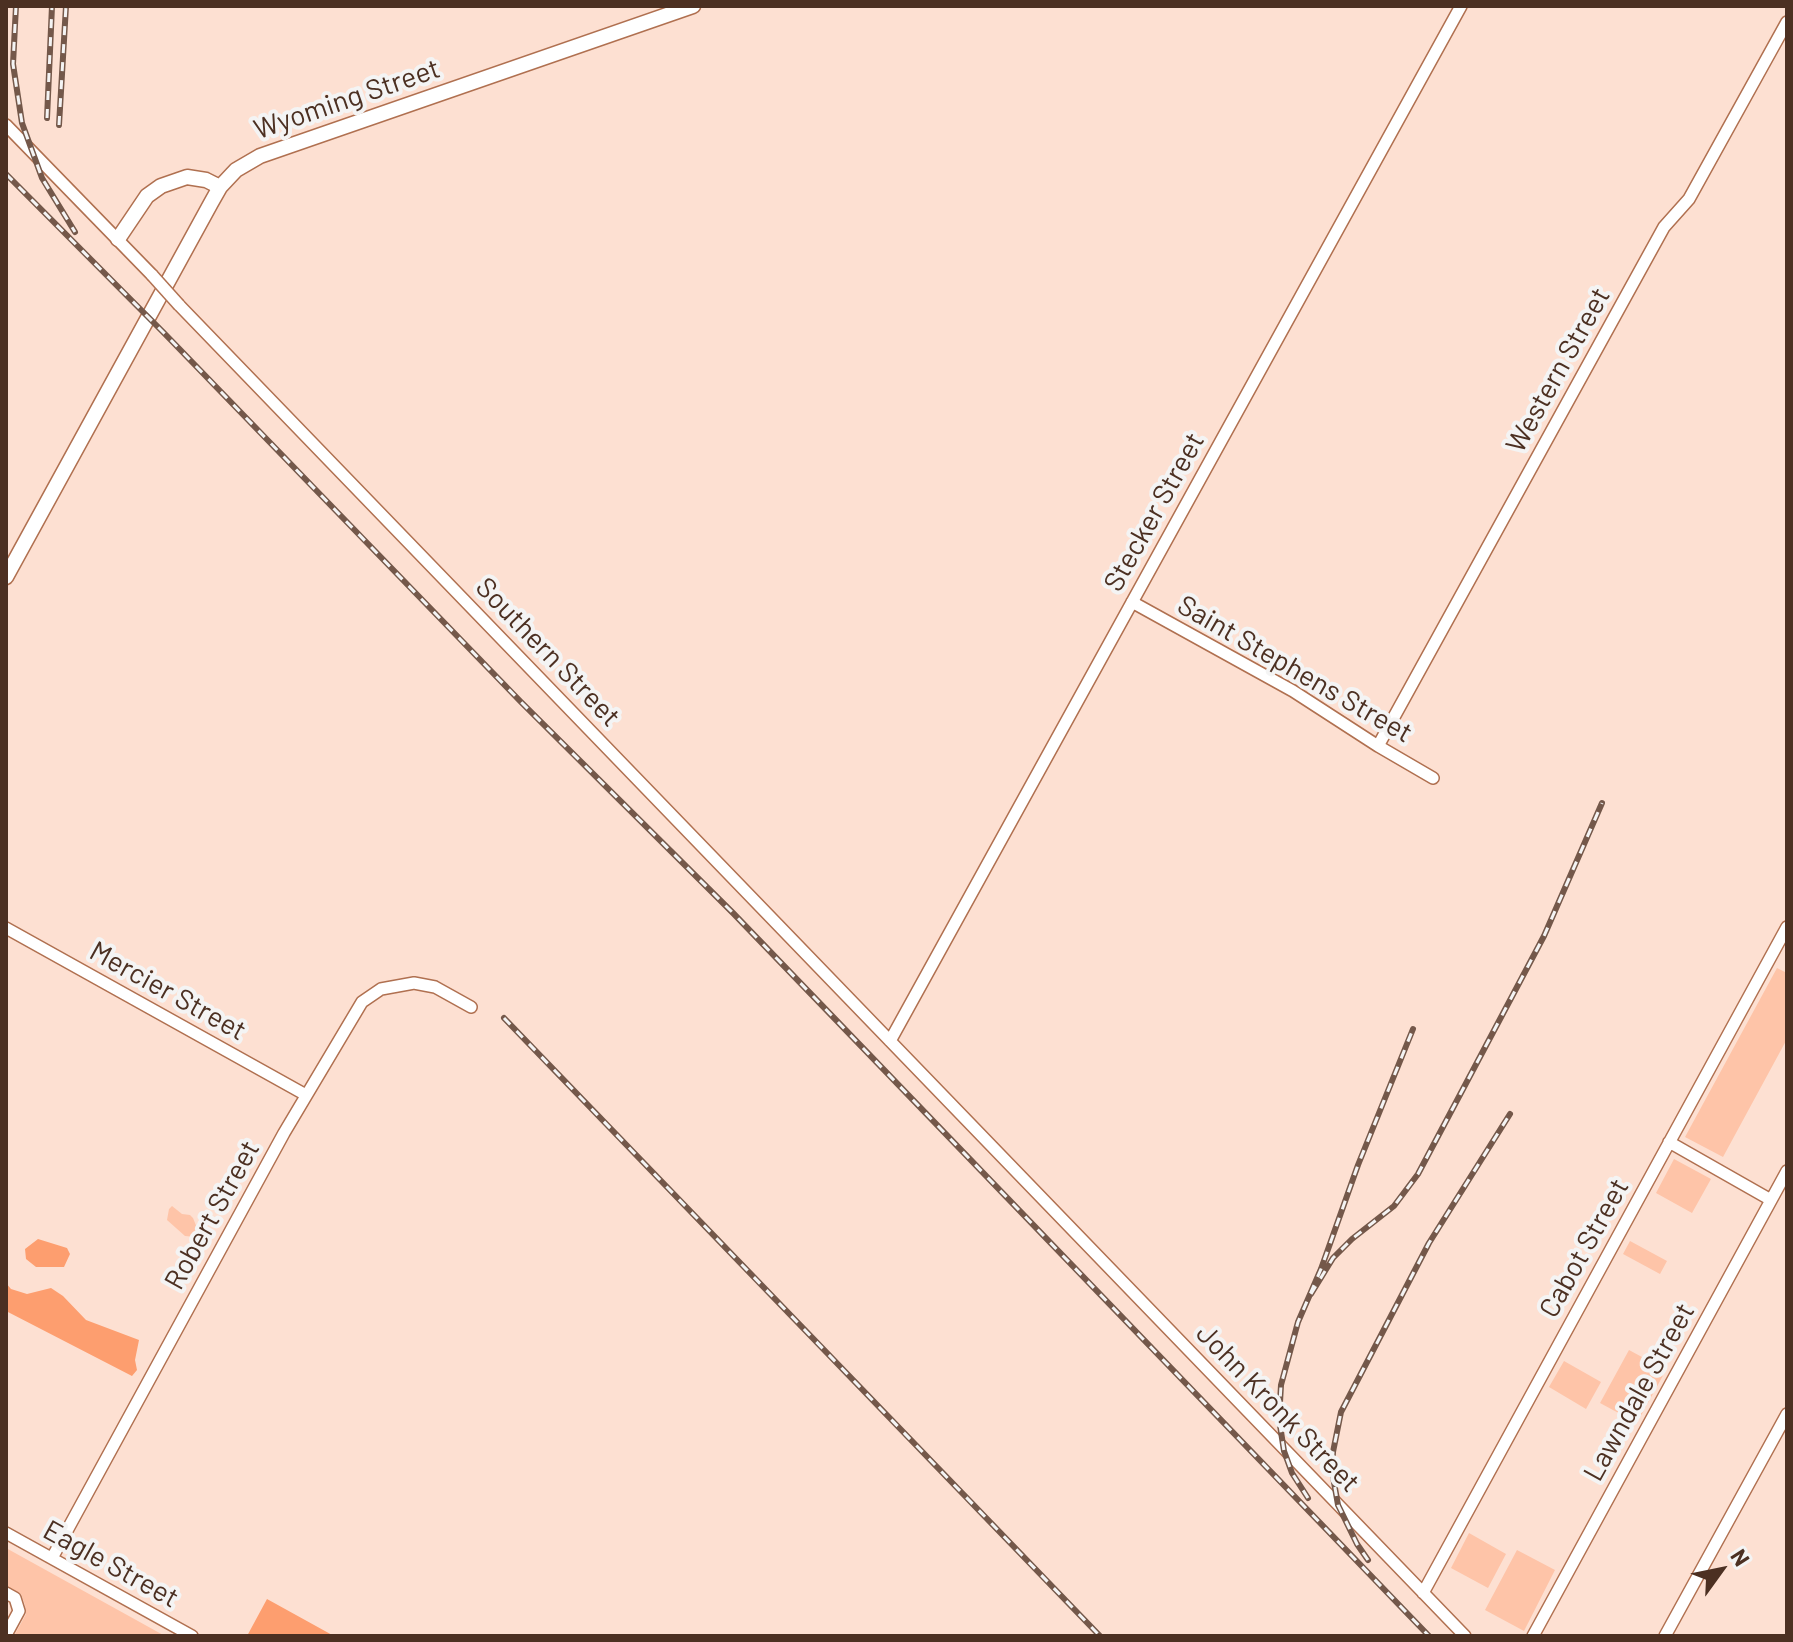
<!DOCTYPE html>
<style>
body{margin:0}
#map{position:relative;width:1793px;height:1642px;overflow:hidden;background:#fde0d2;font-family:Barlow,sans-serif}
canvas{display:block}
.frame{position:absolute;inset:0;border:8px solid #4c3022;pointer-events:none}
.north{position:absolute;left:1681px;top:1530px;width:80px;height:80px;-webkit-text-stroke:6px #f4f4f4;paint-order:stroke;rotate:57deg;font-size:22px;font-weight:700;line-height:32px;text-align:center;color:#4c3022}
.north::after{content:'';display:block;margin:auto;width:28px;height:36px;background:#4c3022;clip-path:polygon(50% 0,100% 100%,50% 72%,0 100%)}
</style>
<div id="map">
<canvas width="1793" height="1642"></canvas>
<div class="frame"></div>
<div class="north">N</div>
</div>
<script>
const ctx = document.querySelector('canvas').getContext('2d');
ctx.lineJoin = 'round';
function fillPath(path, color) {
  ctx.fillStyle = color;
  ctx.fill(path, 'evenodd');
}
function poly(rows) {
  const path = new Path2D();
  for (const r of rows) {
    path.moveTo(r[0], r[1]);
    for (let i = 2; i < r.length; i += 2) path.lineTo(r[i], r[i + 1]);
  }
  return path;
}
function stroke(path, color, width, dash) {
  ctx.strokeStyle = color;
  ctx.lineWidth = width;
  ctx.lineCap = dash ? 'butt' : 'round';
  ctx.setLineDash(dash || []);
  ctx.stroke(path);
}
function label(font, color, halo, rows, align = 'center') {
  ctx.font = font + ' Barlow,sans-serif';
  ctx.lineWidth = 8;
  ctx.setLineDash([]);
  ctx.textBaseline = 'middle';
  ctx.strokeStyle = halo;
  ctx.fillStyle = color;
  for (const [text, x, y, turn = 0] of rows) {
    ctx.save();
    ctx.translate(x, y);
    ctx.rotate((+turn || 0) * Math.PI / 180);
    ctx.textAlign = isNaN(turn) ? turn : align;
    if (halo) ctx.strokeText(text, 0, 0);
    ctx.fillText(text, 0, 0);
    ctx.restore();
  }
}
const green = poly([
 [1777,968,1787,973,1787,1039,1723,1157,1685,1137],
 [1674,1159,1711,1179,1692,1213,1656,1193],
 [172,1206,182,1214,190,1215,193,1218,199,1233,196,1237,185,1236,167,1220,169,1209],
 [1630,1241,1667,1261,1660,1274,1623,1254],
 [1629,1350,1666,1370,1637,1423,1600,1403],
 [1564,1361,1601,1382,1586,1409,1549,1387],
 [1469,1533,1506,1554,1488,1588,1451,1568],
 [6,1548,165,1636,14,1636,26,1614,25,1605,21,1594,6,1586],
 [1517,1550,1555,1570,1524,1631,1485,1610]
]);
const forest = poly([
 [38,1239,67,1248,70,1254,64,1267,36,1267,26,1259,25,1249],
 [6,1283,11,1289,27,1294,51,1288,63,1296,86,1320,139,1340,135,1360,137,1370,132,1376,6,1311],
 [267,1599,334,1636,247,1636]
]);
const minor = poly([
 [6,125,152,275],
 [179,305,1465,1636],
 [1132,602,1293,691,1378,746,1433,778],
 [1378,746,1664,227,1689,199,1787,22],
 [6,928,306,1095],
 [890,1041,1461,6],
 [1669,1142,1771,1200],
 [6,1533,192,1636],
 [52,1558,284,1133,362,1002,381,989,414,983,435,987,471,1007],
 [6,1593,15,1598,19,1611,6,1635],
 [1423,1593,1787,927],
 [1533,1636,1787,1171],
 [1665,1636,1787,1414]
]);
const major = poly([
 [118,239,147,196,161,186,187,177,206,180,220,187],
 [6,577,211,203,220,187,236,170,260,156,693,6]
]);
const rail = poly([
 [16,6,13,64,22,123,42,178,75,232],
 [47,118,52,6],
 [59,125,66,6],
 [6,174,164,333,521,702,733,913,1429,1636],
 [504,1018,1100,1636],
 [1311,1294,1333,1258,1352,1239,1394,1206,1418,1174,1544,936,1602,803],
 [1308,1498,1292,1473,1284,1451,1279,1419,1281,1385,1298,1322,1321,1269,1358,1165,1413,1029],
 [1368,1560,1357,1544,1338,1505,1332,1471,1333,1452,1341,1412,1429,1243,1510,1114]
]);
const minorBridge = poly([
 [152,275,179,305]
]);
const streetNames = [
 ["Wyoming Street",347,99,-19],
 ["Western Street",1558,370,-61],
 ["Stecker Street",1154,512,-61],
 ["Southern Street",548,652,46],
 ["Saint Stephens Street",1295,669,30],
 ["Mercier Street",168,991,29],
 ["Robert Street",212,1215,-61],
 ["Cabot Street",1584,1248,-61],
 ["Lawndale Street",1639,1392,-61],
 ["John Kronk Street",1278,1408,46],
 ["Eagle Street",111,1564,29]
];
fillPath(green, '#fec4a8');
fillPath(forest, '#fd9e6f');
stroke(minor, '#b07050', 14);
stroke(major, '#b07050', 17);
stroke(minor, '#fff', 11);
stroke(major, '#fff', 14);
stroke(rail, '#74584a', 6);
stroke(rail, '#f4f4f4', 3, [9]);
stroke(minorBridge, '#b07050', 14, []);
stroke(minorBridge, '#fff', 11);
label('28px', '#4c3022', '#f4f4f4', streetNames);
</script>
